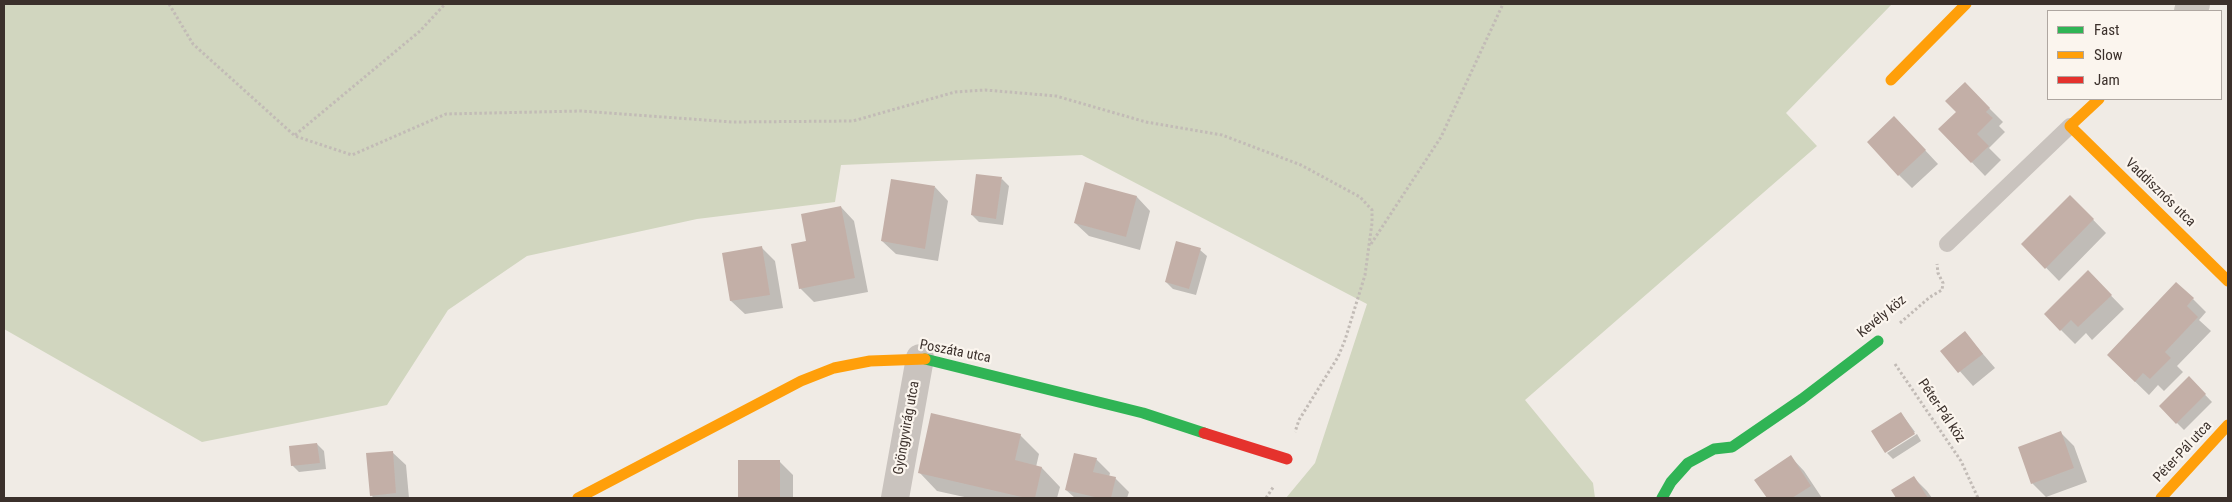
<!DOCTYPE html>
<meta charset="utf-8">
<style>
body{margin:0}
#map{position:relative;width:2232px;height:502px;overflow:hidden;background:#f0ebe5;font-family:"Roboto Condensed",sans-serif}
canvas{display:block}
.frame{position:absolute;inset:0;border:5px solid #3b302b;pointer-events:none}
.legend{position:absolute;left:2047px;top:10px;width:175px;height:90px;box-sizing:border-box;background:#fbf5ee;border:1px solid #aea6a0;margin:0;padding:6px 9px;list-style:none;font-size:15px;color:#3b302b}
.legend li{display:flex;align-items:center;gap:10px;height:25px}
.legend b{width:25px;border:1px solid #aea6a0}
</style>
<div id="map">
<canvas width="2232" height="502"></canvas>
<div class="frame"></div>
<ul class="legend">
<li><b style="height:6px;background:#30b455"></b>Fast</li>
<li><b style="height:6px;background:#ff9f0a"></b>Slow</li>
<li><b style="height:6px;background:#e5322d"></b>Jam</li>
</ul>
</div>
<script>
const ctx = document.querySelector('canvas').getContext('2d');
ctx.lineJoin = 'round';
function fillPath(path, color) {
  ctx.fillStyle = color;
  ctx.fill(path, 'evenodd');
}
function poly(rows) {
  const path = new Path2D();
  for (const r of rows) {
    path.moveTo(r[0], r[1]);
    for (let i = 2; i < r.length; i += 2) path.lineTo(r[i], r[i + 1]);
  }
  return path;
}
function stroke(path, color, width, dash) {
  ctx.strokeStyle = color;
  ctx.lineWidth = width;
  ctx.lineCap = dash ? 'butt' : 'round';
  ctx.setLineDash(dash || []);
  ctx.stroke(path);
}
function label(font, color, halo, rows, align = 'center') {
  ctx.font = font + ' "Roboto Condensed",sans-serif';
  ctx.lineWidth = 4.5;
  ctx.setLineDash([]);
  ctx.textBaseline = 'middle';
  ctx.strokeStyle = halo;
  ctx.fillStyle = color;
  for (const [text, x, y, turn = 0] of rows) {
    ctx.save();
    ctx.translate(x, y);
    ctx.rotate((+turn || 0) * Math.PI / 180);
    ctx.textAlign = isNaN(turn) ? turn : align;
    if (halo) ctx.strokeText(text, 0, 0);
    ctx.fillText(text, 0, 0);
    ctx.restore();
  }
}
const green = poly([
 [4,4,1892,4,1786,113,1817,146,1525,400,1593,483,1595,498,1286,498,1315,463,1367,304,1082,155,841,165,835,202,697,219,527,256,448,310,387,405,202,442,4,329]
]);
const shadow = poly([
 [1965,84,2003,122,1999,126,2005,132,1989,148,2001,160,1985,176,1940,129,1958,112],
 [1908,132,1938,164,1912,188,1899,175],
 [1002,179,1009,186,1003,225,979,222,972,215],
 [1086,183,1137,197,1150,211,1140,250,1089,236,1075,223],
 [935,187,948,201,938,261,896,254,882,241],
 [2070,196,2106,233,2059,281,2023,244],
 [841,207,854,221,868,292,814,302,800,288,807,242],
 [761,247,775,261,783,308,745,314,731,301,723,254],
 [1200,250,1207,256,1196,295,1173,289,1166,282],
 [2088,272,2124,309,2092,340,2086,333,2075,344,2045,314],
 [2193,299,2206,312,2199,320,2211,331,2177,366,2183,372,2164,391,2158,385,2149,395,2122,369],
 [1965,333,1995,368,1973,386,1942,351],
 [2189,378,2212,402,2184,430,2160,406],
 [1901,413,1915,432,1886,451],
 [2061,433,2074,446,2087,482,2046,497,2032,483],
 [1917,434,1921,441,1893,459,1887,453],
 [1020,435,1039,454,1036,467,1042,468,1060,487,1057,498,969,498,937,491,919,472],
 [317,444,324,451,326,469,299,472,292,465],
 [392,452,406,465,409,498,374,498,371,495],
 [1791,457,1804,471,1822,498,1768,498,1756,481],
 [1096,459,1110,473,1109,477,1115,478,1129,492,1127,498,1075,498,1066,490],
 [740,461,780,462,793,475,793,498,739,498],
 [1914,478,1927,491,1932,498,1898,498,1893,491]
]);
const building = poly([
 [1965,82,1990,108,1986,112,1993,118,1977,134,1989,146,1971,163,1938,129,1956,112,1945,101],
 [1894,116,1926,150,1898,176,1867,142],
 [976,174,1002,177,996,219,971,215],
 [891,179,935,186,925,249,881,241],
 [1085,182,1137,196,1126,237,1074,223],
 [2070,195,2094,219,2045,269,2021,244],
 [841,206,855,278,799,289,791,244,806,241,801,214],
 [1176,241,1201,248,1189,289,1165,282],
 [762,246,770,295,730,301,722,253],
 [2088,270,2112,295,2078,327,2071,320,2060,331,2044,314],
 [2176,282,2194,298,2187,306,2198,317,2165,352,2171,358,2150,379,2143,373,2135,382,2107,355],
 [1965,331,1983,354,1958,373,1940,351],
 [2189,376,2206,394,2176,424,2159,406],
 [1901,412,1915,434,1885,453,1871,431],
 [931,413,1021,434,1015,460,1042,467,1035,498,1026,498,918,473],
 [2061,431,2074,468,2031,484,2018,447],
 [317,443,320,463,291,466,289,446],
 [393,451,396,493,370,496,366,453],
 [1074,453,1097,458,1093,472,1116,477,1111,498,1099,498,1065,490],
 [1791,455,1811,486,1792,498,1767,498,1754,480],
 [738,460,780,460,780,498,738,498],
 [1914,476,1928,498,1896,498,1891,490]
]);
const path = poly([
 [169,4,193,44,295,136,352,155,446,114,581,111,732,122,853,121,955,92,985,90,1056,96,1146,122,1222,135,1301,165,1360,197,1372,210,1372,223,1365,275,1345,340,1338,357,1299,420,1295,432],
 [295,135,420,31,445,4],
 [1371,244,1441,137,1503,4],
 [1900,323,1930,297,1942,290,1943,283,1938,273,1937,264],
 [1895,364,1961,461,1978,498],
 [1266,498,1274,486]
]);
const lane = poly([
 [1947,244,2070,126]
]);
const street = poly([
 [2188,11,2196,4],
 [895,498,920,358]
]);
const fast = poly([
 [925,359,1143,413,1204,433],
 [1662,498,1671,482,1688,463,1714,449,1732,447,1802,399,1878,341]
]);
const slow = poly([
 [1891,80,1966,4],
 [2099,99,2070,126,2228,281],
 [578,498,801,381,834,368,870,361,925,359],
 [2161,498,2228,425]
]);
const jam = poly([
 [1204,433,1287,459]
]);
const streetNames = [
 ["Vaddisznós utca",2160,193,44],
 ["Kevély köz",1882,317,-39],
 ["Poszáta utca",955,352,11],
 ["Péter-Pál köz",1941,411,56],
 ["Gyöngyvirág utca",907,428,-80],
 ["Péter-Pál utca",2183,452,-47]
];
fillPath(green, '#d1d6bf');
fillPath(shadow, '#0003');
fillPath(building, '#c3afa7');
stroke(path, '#c2bbb6', 3, [2.5, 2.5]);
stroke(lane, '#c9c3be', 16);
stroke(street, '#c9c3be', 28);
stroke(fast, '#30b455', 11);
stroke(slow, '#ff9f0a', 11);
stroke(jam, '#e5322d', 11);
label('14px', '#3b302b', '#fbf5ee', streetNames);
</script>
